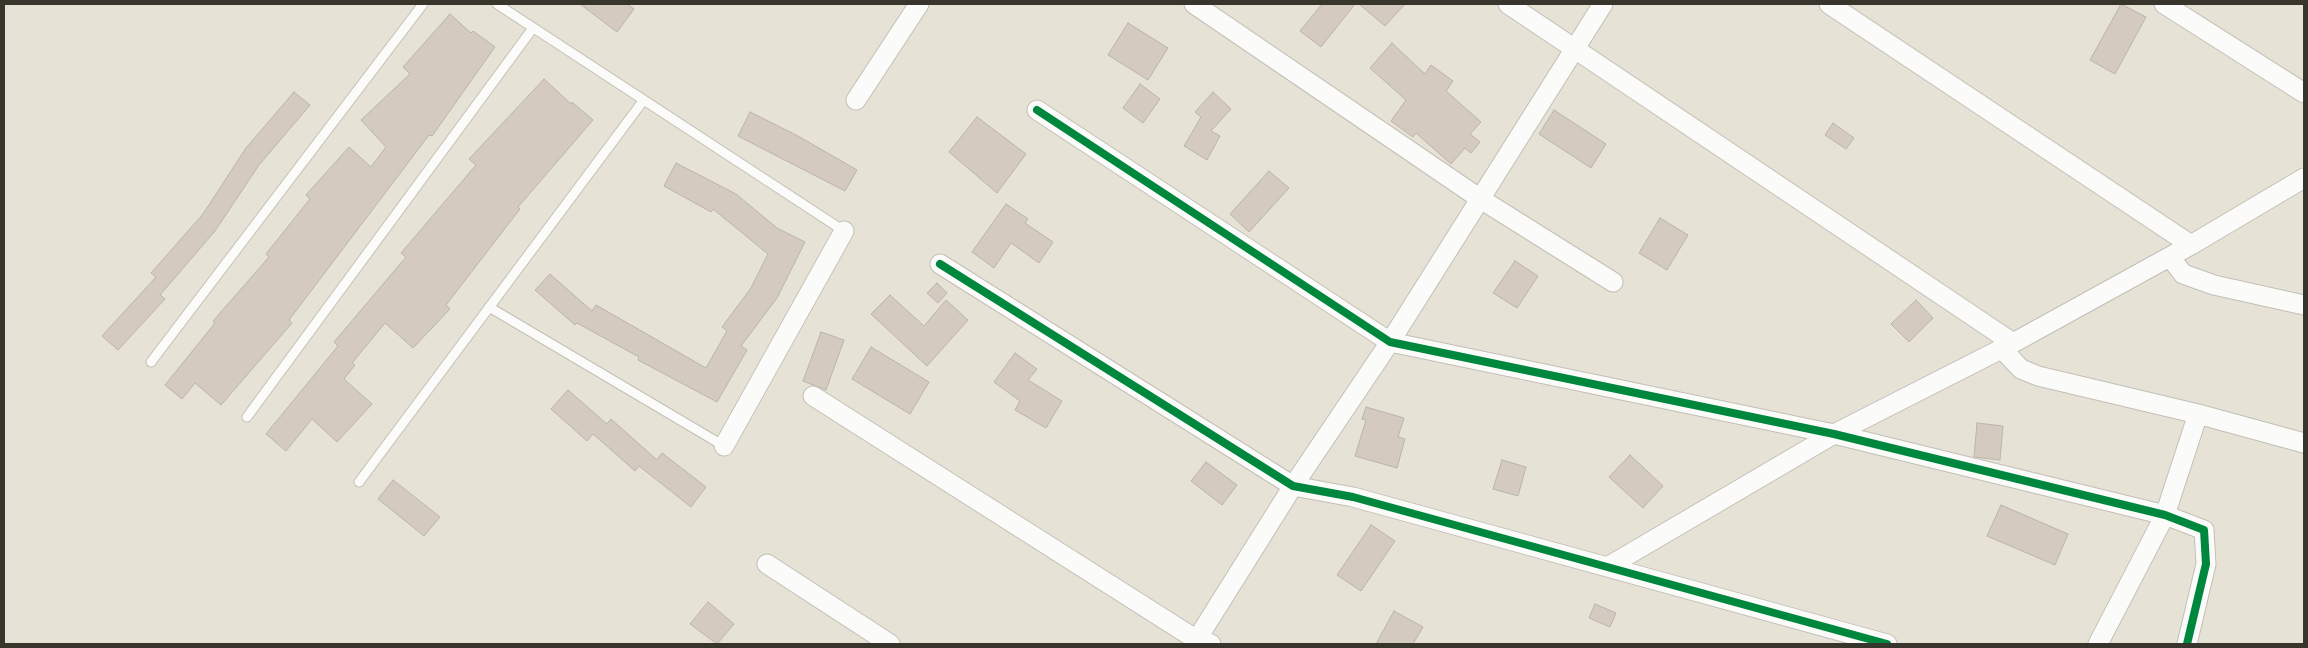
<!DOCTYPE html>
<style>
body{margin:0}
#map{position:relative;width:2308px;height:648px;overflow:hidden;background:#e7e2d6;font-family:Spectral,serif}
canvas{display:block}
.frame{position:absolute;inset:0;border:5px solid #38352c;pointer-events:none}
</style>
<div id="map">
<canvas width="2308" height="648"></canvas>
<div class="frame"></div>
</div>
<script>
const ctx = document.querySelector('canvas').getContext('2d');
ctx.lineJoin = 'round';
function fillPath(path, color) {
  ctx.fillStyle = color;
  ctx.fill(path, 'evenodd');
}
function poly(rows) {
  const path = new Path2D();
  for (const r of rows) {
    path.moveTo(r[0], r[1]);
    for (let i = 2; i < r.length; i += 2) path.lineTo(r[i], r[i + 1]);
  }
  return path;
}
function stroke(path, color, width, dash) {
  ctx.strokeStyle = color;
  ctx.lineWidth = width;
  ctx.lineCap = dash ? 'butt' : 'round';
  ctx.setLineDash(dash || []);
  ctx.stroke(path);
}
const building = poly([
 [580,4,627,4,634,9,617,32,580,4],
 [1322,4,1355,4,1321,47,1300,31,1322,4],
 [1359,4,1405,4,1385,26,1359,4],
 [2121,4,2146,17,2115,74,2090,60,2121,4],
 [450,14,471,33,473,31,495,47,432,136,429,135,289,320,292,323,221,405,195,383,182,399,165,385,215,323,213,321,269,257,266,254,310,199,306,195,349,147,371,167,386,147,361,120,410,74,403,67,450,14],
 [1128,23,1168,48,1148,80,1108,55,1128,23],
 [1392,43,1425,74,1431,65,1453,81,1446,91,1481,122,1470,134,1480,142,1471,153,1465,148,1451,164,1416,133,1413,137,1391,121,1406,100,1370,68,1392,43],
 [544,79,571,104,572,102,593,120,518,207,520,209,446,305,450,309,413,348,385,323,352,363,355,365,344,379,372,404,337,442,312,419,286,451,266,434,338,346,334,342,406,257,401,253,476,165,469,159,544,79],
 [1140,84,1160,99,1143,123,1123,108,1140,84],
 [294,92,310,105,259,165,215,231,160,295,165,299,118,350,102,336,156,277,151,273,203,214,246,148,294,92],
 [1213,92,1231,109,1211,131,1220,136,1207,160,1184,146,1201,117,1195,112,1213,92],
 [1554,110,1606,144,1591,168,1539,134,1554,110],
 [750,112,798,136,857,170,845,191,738,136,750,112],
 [977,117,1026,154,997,193,949,152,977,117],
 [1833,123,1854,138,1846,149,1825,135,1833,123],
 [676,163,736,194,777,228,805,242,777,298,741,346,747,350,717,402,638,360,639,357,577,323,575,325,535,290,550,274,592,311,596,305,706,368,727,331,722,327,751,288,768,254,713,209,711,212,664,186,676,163],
 [1269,171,1289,188,1249,232,1230,214,1269,171],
 [1006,204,1028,219,1025,223,1053,242,1039,263,1011,243,994,268,972,252,1006,204],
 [1660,218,1688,235,1667,270,1639,253,1660,218],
 [1515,261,1538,276,1517,308,1493,293,1515,261],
 [937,283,947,293,938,303,927,293,937,283],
 [890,295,924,326,946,300,968,320,927,366,871,314,890,295],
 [1916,300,1933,318,1909,342,1891,324,1916,300],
 [821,332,844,340,826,390,803,381,821,332],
 [871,347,929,382,910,414,852,379,871,347],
 [1015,353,1037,369,1028,380,1062,401,1046,428,1015,410,1020,401,994,382,1015,353],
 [568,390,607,424,611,419,657,460,662,453,706,487,691,507,639,466,635,471,593,434,587,441,551,409,568,390],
 [1366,407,1404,418,1398,437,1405,439,1397,468,1355,456,1366,420,1362,419,1366,407],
 [1977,423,2003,426,2000,460,1974,457,1977,423],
 [1630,455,1663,486,1643,508,1609,477,1630,455],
 [1502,460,1526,467,1518,496,1493,489,1502,460],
 [1206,462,1237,485,1222,505,1191,481,1206,462],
 [393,480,440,517,424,536,378,499,393,480],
 [2001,505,2068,534,2055,565,1987,536,2001,505],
 [1371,525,1395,541,1361,591,1337,575,1371,525],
 [708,602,734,624,717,644,690,624,708,602],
 [1595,604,1616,613,1610,627,1589,618,1595,604],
 [1394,611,1423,627,1413,644,1376,644,1394,611]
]);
const lane = poly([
 [497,4,844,231],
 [489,307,724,446],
 [151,362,423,4],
 [247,417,533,28],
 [359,482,643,101]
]);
const street = poly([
 [1194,4,1479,198,1613,282],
 [1508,4,2013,343],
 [1829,4,2191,245],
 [2164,4,2304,93],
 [856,100,919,4],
 [1037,110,1390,342,1834,434,2165,515,2204,530,2206,564,2187,644],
 [2170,257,2183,274,2214,285,2304,305],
 [940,264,1293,486,1353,497,1887,644],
 [2002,349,2021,369,2038,376,2198,414,2304,443],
 [813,396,1197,640,1211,644],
 [724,446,844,231],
 [767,564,890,644],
 [1609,566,1834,434,2013,343,2191,245,2304,178],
 [1194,644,1293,486,1390,342,1603,4],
 [2098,644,2165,515,2198,414]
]);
const cycleway = poly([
 [1037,110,1390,342,1834,434,2165,515,2204,530,2206,564,2187,644],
 [940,264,1293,486,1353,497,1887,644]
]);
fillPath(building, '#d4cac0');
stroke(building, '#b9b3ac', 1);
stroke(lane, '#c3bfb6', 11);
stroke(street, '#c3bfb6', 21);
stroke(lane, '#fbfbf9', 9);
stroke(street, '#fbfbf9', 19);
stroke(cycleway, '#00873e', 8);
</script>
